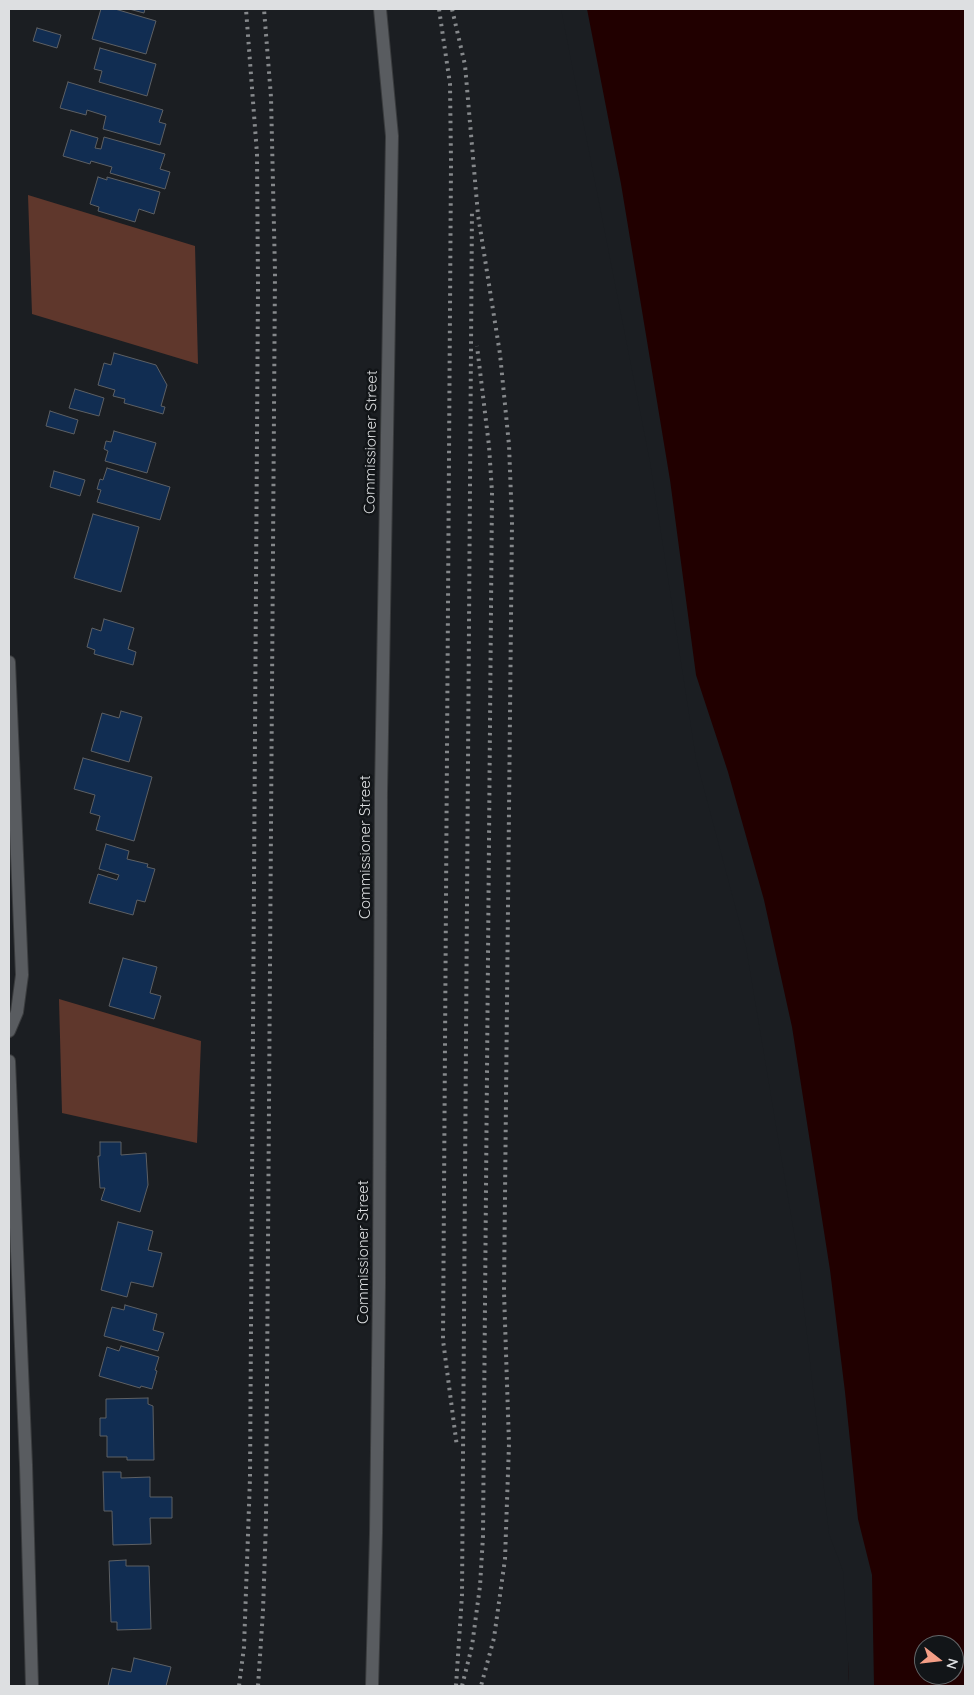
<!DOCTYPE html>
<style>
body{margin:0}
#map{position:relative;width:974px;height:1695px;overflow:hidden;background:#1b1e22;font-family:Quicksand,sans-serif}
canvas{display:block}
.frame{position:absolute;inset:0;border:10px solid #dddfe1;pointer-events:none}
.north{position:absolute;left:914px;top:1635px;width:50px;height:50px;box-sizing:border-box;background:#121518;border:1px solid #636668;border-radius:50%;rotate:106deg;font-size:14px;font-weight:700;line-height:20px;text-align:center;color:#dddfe1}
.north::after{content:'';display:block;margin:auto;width:18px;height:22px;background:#f49e86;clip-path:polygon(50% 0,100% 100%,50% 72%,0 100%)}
</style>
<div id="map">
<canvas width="974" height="1695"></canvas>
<div class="frame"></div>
<div class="north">N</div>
</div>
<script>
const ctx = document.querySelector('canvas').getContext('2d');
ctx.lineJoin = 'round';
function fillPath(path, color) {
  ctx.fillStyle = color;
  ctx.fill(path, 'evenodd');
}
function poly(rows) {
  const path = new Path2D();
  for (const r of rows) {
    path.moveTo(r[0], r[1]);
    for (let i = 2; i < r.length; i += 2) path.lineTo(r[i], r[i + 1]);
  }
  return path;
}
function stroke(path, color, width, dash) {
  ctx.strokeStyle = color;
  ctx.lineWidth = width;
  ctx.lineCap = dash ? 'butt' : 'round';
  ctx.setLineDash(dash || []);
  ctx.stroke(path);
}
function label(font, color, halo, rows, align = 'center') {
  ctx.font = font + ' Quicksand,sans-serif';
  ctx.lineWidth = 5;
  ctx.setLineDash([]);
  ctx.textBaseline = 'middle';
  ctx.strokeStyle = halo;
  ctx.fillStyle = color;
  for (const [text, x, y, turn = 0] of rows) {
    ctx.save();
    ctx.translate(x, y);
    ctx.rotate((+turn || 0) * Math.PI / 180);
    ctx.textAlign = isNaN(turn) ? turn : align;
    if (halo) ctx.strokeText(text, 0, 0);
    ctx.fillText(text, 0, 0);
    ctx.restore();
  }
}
const green = poly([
 [28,195,195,246,198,364,32,314],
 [59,999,201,1041,197,1143,62,1113]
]);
const water = poly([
 [563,9,965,9,965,1686,849,1686,846,1571,802,1262,749,946],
 [924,1645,954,1645,954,1675,924,1675]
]);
const pier = poly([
 [561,9,587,9,621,184,670,480,696,675,728,772,764,900,792,1027,830,1270,845,1392,858,1519,872,1575,874,1686,847,1686,849,1679,843,1571,829,1534,799,1263,746,947,696,759,650,462]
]);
const building = poly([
 [101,9,115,9,156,21,146,54,92,39,101,9],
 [129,9,145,9,144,13,129,9],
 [37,28,61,35,57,48,33,41,37,28],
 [100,48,156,64,147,96,99,82,102,71,94,69,100,48],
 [68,82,163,110,159,122,166,124,160,145,103,129,106,116,87,110,86,115,60,108,68,82],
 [71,130,98,138,95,148,101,149,104,137,165,154,160,169,170,172,165,189,110,173,112,167,91,161,90,164,63,156,71,130],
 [98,177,107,180,107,177,160,192,154,214,139,209,135,222,98,211,99,207,90,204,98,177],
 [114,353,156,365,167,385,161,406,165,407,163,414,124,403,125,399,113,396,115,390,98,385,104,363,111,365,114,353],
 [75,389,104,398,99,416,69,408,75,389],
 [50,411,78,420,74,434,46,426,50,411],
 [114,431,156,443,147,473,105,461,108,451,104,449,106,441,111,442,114,431],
 [107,468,170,487,160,520,97,502,101,490,97,489,100,479,103,480,107,468],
 [54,471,85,480,80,496,50,487,54,471],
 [93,514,139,527,121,592,74,578,93,514],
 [104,619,134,628,128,649,136,652,133,665,94,654,95,650,87,647,92,628,101,631,104,619],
 [121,711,142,717,129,762,91,751,102,713,119,718,121,711],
 [83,758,152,777,134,841,96,830,100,816,90,813,95,795,74,789,83,758],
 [106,844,129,851,127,859,148,864,147,867,155,869,145,902,137,900,133,915,89,903,98,874,117,880,119,875,99,869,106,844],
 [123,958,157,967,150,993,161,996,154,1019,109,1006,123,958],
 [100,1142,121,1142,121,1155,146,1153,148,1185,140,1212,101,1200,105,1188,100,1188,98,1156,100,1156,100,1142],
 [118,1222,153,1231,148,1250,162,1253,153,1287,131,1282,127,1297,101,1290,118,1222],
 [125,1305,157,1314,153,1330,164,1333,158,1351,104,1336,112,1307,124,1310,125,1305],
 [121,1346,159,1357,155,1370,157,1371,152,1389,141,1386,140,1388,99,1376,107,1347,119,1351,121,1346],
 [148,1398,148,1404,153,1406,154,1460,127,1460,127,1457,107,1457,107,1436,100,1436,100,1418,106,1418,106,1399,148,1398],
 [103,1472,121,1472,121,1478,150,1477,150,1497,172,1497,172,1518,150,1518,151,1544,113,1545,112,1511,104,1511,103,1472],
 [126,1560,126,1566,149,1566,151,1629,117,1630,117,1622,111,1622,109,1561,126,1560],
 [134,1658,171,1667,166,1686,108,1686,112,1668,131,1672,134,1658]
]);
const minor = poly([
 [9,662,22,975,17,1012,9,1031],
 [9,1061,26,1465,32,1686],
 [372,1686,376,1533,379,1285,381,792,392,136,380,9]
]);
const rail = poly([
 [439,9,450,84,451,162,443,1340,457,1447],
 [452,9,465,65,478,215,500,354,509,445,512,522,504,1292,509,1444,505,1559,494,1638,481,1686],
 [239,1686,244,1647,250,1478,258,287,257,154,246,9],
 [258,1686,263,1611,266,1521,275,272,271,97,264,9],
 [456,1686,462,1595,472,209],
 [462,1686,472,1646,480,1586,483,1536,492,492,489,446,477,346]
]);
const streetNames = [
 ["Commissioner Street",371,442,-89],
 ["Commissioner Street",365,847,-90],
 ["Commissioner Street",363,1252,-90]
];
fillPath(green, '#5f372c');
fillPath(water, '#210000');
fillPath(pier, '#1b1e22');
fillPath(building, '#112d52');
stroke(building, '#5d6064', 1);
stroke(minor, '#3a3c3e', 14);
stroke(minor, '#595c60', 12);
stroke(rail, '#85888b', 4, [2.5, 5]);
label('15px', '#dddfe1', '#121518', streetNames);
</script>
